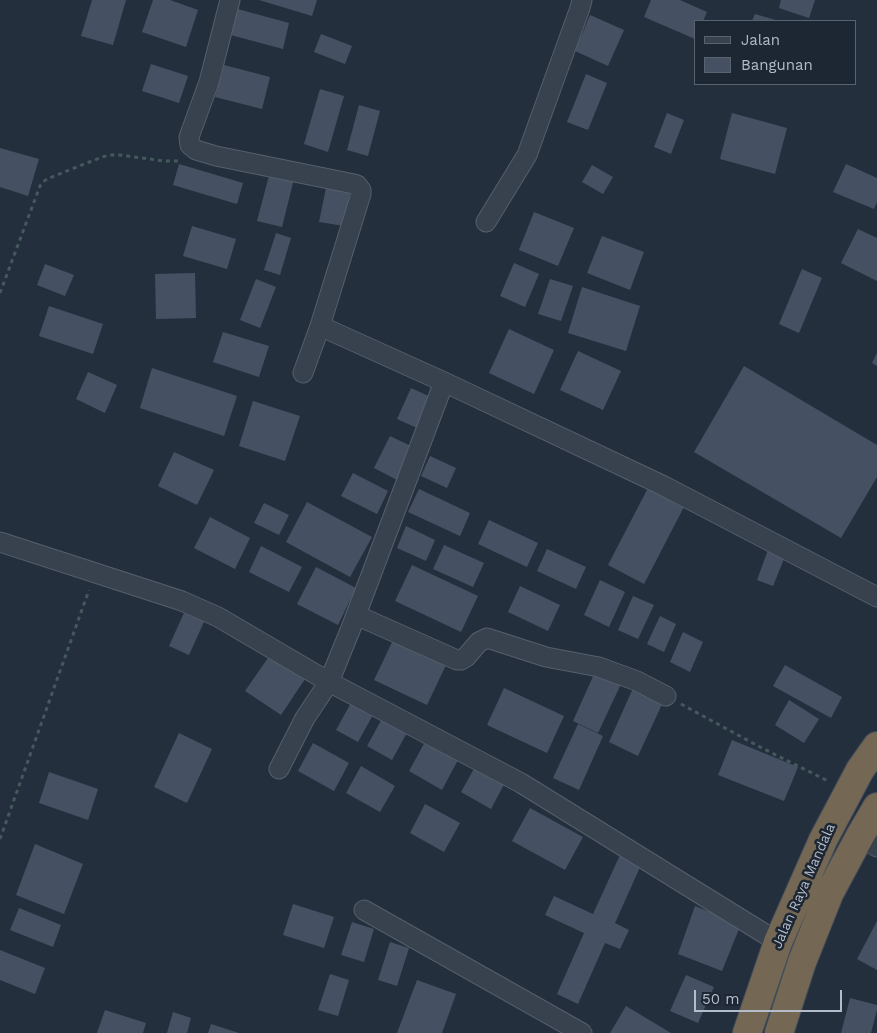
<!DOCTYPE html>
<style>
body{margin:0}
#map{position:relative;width:877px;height:1033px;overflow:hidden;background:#242f3e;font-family:"Work Sans",sans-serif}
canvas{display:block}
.legend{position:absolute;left:694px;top:20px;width:162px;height:65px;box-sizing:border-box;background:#1d2633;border:1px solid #59626f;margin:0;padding:6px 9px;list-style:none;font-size:15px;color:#b4bcc9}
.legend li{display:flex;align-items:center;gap:10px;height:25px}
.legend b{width:25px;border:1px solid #59626f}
.scale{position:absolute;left:694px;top:990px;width:148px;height:22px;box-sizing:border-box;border:2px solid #b4bcc9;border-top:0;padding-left:6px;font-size:15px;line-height:18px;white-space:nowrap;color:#b4bcc9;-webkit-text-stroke:4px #1d2633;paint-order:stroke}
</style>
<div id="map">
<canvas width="877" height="1033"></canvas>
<ul class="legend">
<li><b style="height:6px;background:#38414e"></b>Jalan</li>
<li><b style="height:14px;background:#455162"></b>Bangunan</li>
</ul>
<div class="scale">50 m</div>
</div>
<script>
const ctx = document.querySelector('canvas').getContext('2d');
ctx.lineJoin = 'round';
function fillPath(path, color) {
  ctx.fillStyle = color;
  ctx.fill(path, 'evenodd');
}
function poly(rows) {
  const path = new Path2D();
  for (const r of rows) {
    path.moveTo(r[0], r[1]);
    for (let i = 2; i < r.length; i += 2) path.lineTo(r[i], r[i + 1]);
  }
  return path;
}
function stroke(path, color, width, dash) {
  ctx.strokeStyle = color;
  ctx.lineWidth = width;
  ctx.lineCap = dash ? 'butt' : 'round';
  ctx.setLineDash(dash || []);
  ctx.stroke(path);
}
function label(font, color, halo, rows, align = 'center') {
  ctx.font = font + ' "Work Sans",sans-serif';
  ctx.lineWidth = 5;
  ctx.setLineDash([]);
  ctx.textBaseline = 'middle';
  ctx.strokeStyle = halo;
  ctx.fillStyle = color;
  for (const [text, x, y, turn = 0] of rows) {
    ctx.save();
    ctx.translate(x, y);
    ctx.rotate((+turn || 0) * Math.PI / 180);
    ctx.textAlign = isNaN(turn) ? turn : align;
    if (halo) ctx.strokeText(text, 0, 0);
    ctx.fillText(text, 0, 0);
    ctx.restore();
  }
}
const building = poly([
 [92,0,126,0,113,45,81,36],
 [153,0,170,0,198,10,186,47,142,32],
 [259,0,317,0,312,16],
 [651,0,680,0,707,12,703,21,696,21,695,39,644,17],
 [781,0,815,0,809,18,779,8],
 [234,8,289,23,283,49,227,34],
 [755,14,779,21,752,21],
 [590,15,624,30,608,66,575,51],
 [321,34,352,46,345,64,314,52],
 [151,64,188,76,179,103,142,91],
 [224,65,270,77,262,109,215,97],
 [586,74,607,83,588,130,567,122],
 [320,89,344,96,328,152,304,144],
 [359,105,380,111,368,156,347,150],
 [667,113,684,120,671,154,654,147],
 [732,113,787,128,775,174,720,159],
 [0,148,39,159,28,196,0,187],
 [179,164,243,183,237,204,173,185],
 [846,164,877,178,877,202,874,209,833,192],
 [592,165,613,177,603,194,582,182],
 [270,172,294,179,282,227,257,221],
 [327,183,351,187,344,226,319,222],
 [534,212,574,228,558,266,519,250],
 [192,226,236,239,227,269,183,256],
 [858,229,877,238,877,281,841,263],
 [276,233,291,238,280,275,264,270],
 [602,236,644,252,630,290,587,273],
 [514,263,539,274,525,307,500,296],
 [45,264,74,275,65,296,37,285],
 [802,269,822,278,799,333,779,324],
 [195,273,196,318,156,319,155,274],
 [256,279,276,287,260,328,240,320],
 [550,279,573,286,561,321,538,314],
 [582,287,640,306,626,351,568,333],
 [49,306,103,324,93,354,39,336],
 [509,329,554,350,534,394,489,373],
 [223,332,269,346,259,377,213,362],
 [578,351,621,371,603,410,560,390],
 [877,353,877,366,872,363],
 [744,366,877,445,877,477,841,538,694,452],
 [152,368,237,396,224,436,140,408],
 [88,372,117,385,105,413,76,399],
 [411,388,431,397,417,428,397,419],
 [253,401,300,416,285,461,239,446],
 [390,436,415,448,399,481,374,468],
 [174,452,214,470,197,505,158,486],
 [430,456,456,468,447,488,421,476],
 [353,473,388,491,377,514,341,496],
 [650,484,686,503,644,584,608,565],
 [419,489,470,513,460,536,408,512],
 [307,502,372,537,350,577,286,542],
 [264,503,289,515,279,535,254,523],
 [210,517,250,538,235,569,194,548],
 [489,520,538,543,527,567,478,544],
 [406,526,435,540,426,561,397,548],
 [444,545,484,563,473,587,433,569],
 [261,546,302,567,289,592,249,572],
 [769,547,786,554,773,586,757,580],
 [547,549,586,567,576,589,537,571],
 [412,565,478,596,461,632,395,601],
 [316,567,356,588,338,625,297,604],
 [600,580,625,592,609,627,584,615],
 [520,586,560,605,548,631,508,612],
 [633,596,654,605,638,639,618,630],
 [188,604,208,613,189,655,169,646],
 [660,616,676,624,664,652,647,644],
 [683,632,703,642,690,672,670,662],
 [394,638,447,663,427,705,374,680],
 [270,655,305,679,281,715,245,691],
 [785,665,842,697,831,718,773,686],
 [595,672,621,684,598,733,573,721],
 [634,686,664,700,638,756,609,742],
 [504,688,564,716,547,753,487,725],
 [789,700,819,719,804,743,775,725],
 [352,701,374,713,358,742,336,730],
 [384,715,409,729,392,760,367,746],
 [578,724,603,736,579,790,553,778],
 [179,733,212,749,187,803,154,787],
 [426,740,459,758,442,790,409,771],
 [732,740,798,767,784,801,718,775],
 [313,743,349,763,334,791,298,771],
 [479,760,508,777,491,809,461,792],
 [361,766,395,786,380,812,346,793],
 [49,772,98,789,88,820,39,803],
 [425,804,460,823,444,852,410,833],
 [530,808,583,837,565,870,512,841],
 [35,844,83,864,64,914,16,895],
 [620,855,641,865,615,923,629,930,620,949,605,943,578,1004,557,994,584,933,545,915,554,896,593,914],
 [293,904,334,917,324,948,283,935],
 [695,906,741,924,722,971,678,954],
 [19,908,61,925,53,947,10,930],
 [877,921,877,970,857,959],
 [352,922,374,929,364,962,341,955],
 [390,942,409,948,397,986,378,980],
 [0,950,45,968,35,994,0,980],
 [330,974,349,980,338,1016,318,1010],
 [686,975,714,987,698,1023,670,1011],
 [417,980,456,994,442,1033,397,1033],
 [850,998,877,1005,877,1010,871,1033,841,1033],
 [626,1006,671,1033,610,1033],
 [105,1010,146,1023,143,1033,97,1033],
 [173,1012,191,1018,187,1033,167,1033],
 [211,1024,239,1033,208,1033]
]);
const path = poly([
 [0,293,40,186,43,182,47,179,102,157,110,155,120,155,164,161,180,161],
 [681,704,760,747,828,781],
 [0,839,89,590]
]);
const street = poly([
 [230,0,209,82,189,137,190,145,196,150,216,156,354,184,357,185,361,190,361,194,320,326,303,373],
 [486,222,527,155,580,8,582,0],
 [320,326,444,382,664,486,877,597],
 [0,542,182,601,218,617,329,682,521,783,778,942],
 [356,615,457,660,461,660,466,657,479,642,487,638,546,657,599,667,637,681,666,696],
 [279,769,305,718,329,682,351,628,444,382],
 [860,836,877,847],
 [364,910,582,1033]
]);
const highway = poly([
 [747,1033,778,942,823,840,860,770,877,746],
 [779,1033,802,962,829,894,860,836,877,807]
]);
const streetNames = [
 ["Jalan Raya Mandala",804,886,-66]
];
fillPath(building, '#455162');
stroke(street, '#565f6c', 21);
stroke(highway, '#434c59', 30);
stroke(path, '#44595c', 3, [4, 4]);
stroke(street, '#38414e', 19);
stroke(highway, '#746855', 28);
label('14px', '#b4bcc9', '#1d2633', streetNames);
</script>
